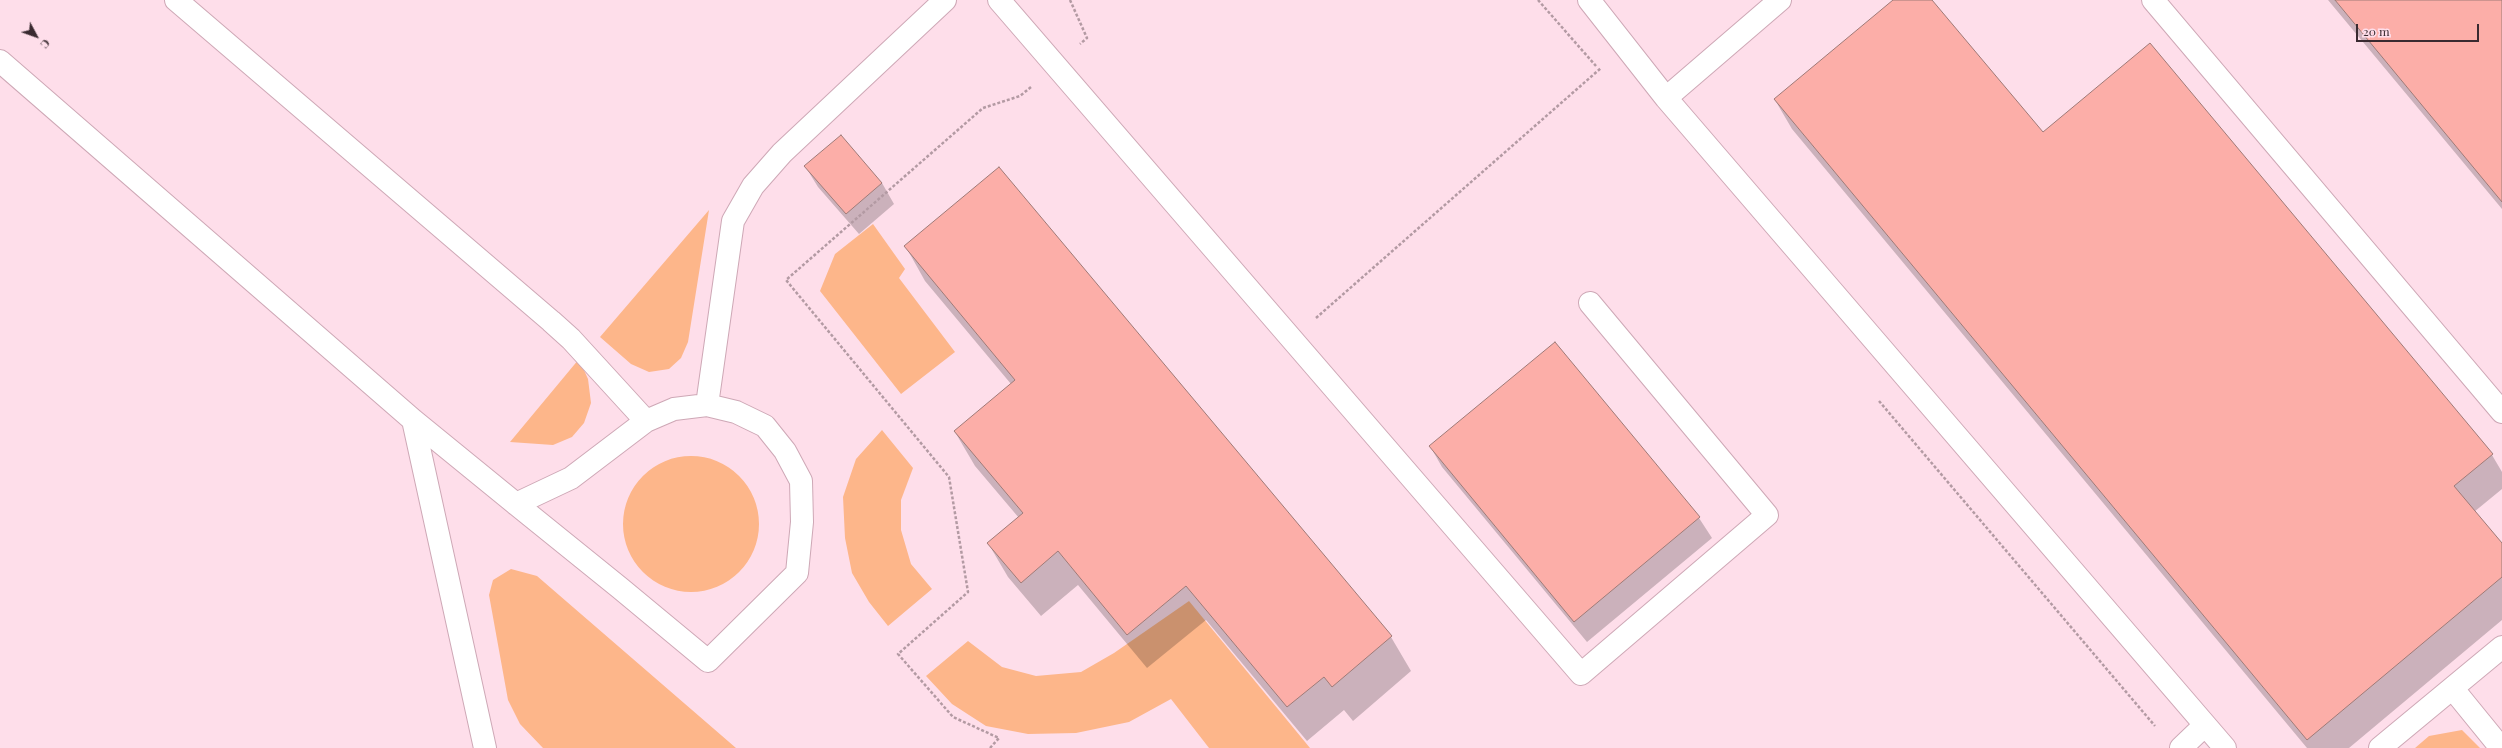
<!DOCTYPE html>
<meta charset="utf-8">
<style>
body{margin:0}
#map{position:relative;width:2502px;height:748px;overflow:hidden;background:#fedeea;font-family:"Playfair Display",serif}
canvas{display:block}
.north{position:absolute;left:16px;top:16px;width:40px;height:40px;-webkit-text-stroke:3px #fedeea;paint-order:stroke;rotate:131deg;font-size:11px;font-weight:700;line-height:16px;text-align:center;color:#392a30}
.north::after{content:'';display:block;margin:auto;width:14px;height:18px;background:#392a30;clip-path:polygon(50% 0,100% 100%,50% 72%,0 100%)}
.scale{position:absolute;left:2356px;top:24px;width:123px;height:18px;box-sizing:border-box;border:2px solid #392a30;border-top:0;padding-left:5px;font-size:12px;line-height:14px;white-space:nowrap;color:#392a30;-webkit-text-stroke:3px #fedeea;paint-order:stroke}
</style>
<div id="map">
<canvas width="2502" height="748"></canvas>
<div class="north">С</div>
<div class="scale">20 m</div>
</div>
<script>
const ctx = document.querySelector('canvas').getContext('2d');
ctx.lineJoin = 'round';
function fillPath(path, color) {
  ctx.fillStyle = color;
  ctx.fill(path, 'evenodd');
}
function poly(rows) {
  const path = new Path2D();
  for (const r of rows) {
    if (r.length === 3) {
      path.moveTo(r[0] + r[2], r[1]);
      path.arc(r[0], r[1], r[2], 0, 2 * Math.PI);
      continue;
    }
    path.moveTo(r[0], r[1]);
    for (let i = 2; i < r.length; i += 2) path.lineTo(r[i], r[i + 1]);
  }
  return path;
}
function stroke(path, color, width, dash) {
  ctx.strokeStyle = color;
  ctx.lineWidth = width;
  ctx.lineCap = dash ? 'butt' : 'round';
  ctx.setLineDash(dash || []);
  ctx.stroke(path);
}
const green = poly([
 [709,210,688,342,681,358,669,369,649,372,631,364,600,337],
 [873,224,905,269,899,278,955,352,901,394,820,291,835,254],
 [579,359,588,379,591,403,584,423,572,437,553,445,510,442],
 [882,430,913,468,901,500,901,530,911,564,932,589,888,626,869,602,852,573,845,538,843,497,856,459],
 [691,524,68],
 [511,569,537,576,736,748,543,748,520,724,508,700,489,595,493,580],
 [1189,601,1310,748,1209,748,1171,699,1129,722,1076,733,1028,734,986,726,952,704,926,676,968,641,1002,667,1036,676,1081,672,1114,653],
 [2462,730,2480,748,2415,748,2429,736]
]);
const shadow = poly([
 [1894,0,1931,0,2043,134,2150,44,2492,455,2502,472,2502,489,2474,512,2502,545,2502,620,2349,748,2307,748,1792,129,1775,100],
 [2328,0,2502,0,2502,209],
 [805,166,882,183,894,204,859,234,818,187],
 [999,168,1391,637,1411,671,1353,721,1344,710,1307,741,1206,620,1147,668,1078,585,1041,616,1008,577,988,543,1019,518,975,466,955,432,1011,384,925,281,906,247],
 [1555,343,1699,518,1712,538,1587,642,1442,467,1430,446]
]);
const building = poly([
 [1893,0,1932,0,2043,132,2150,43,2493,454,2454,486,2502,543,2502,577,2307,740,1774,99,1893,0],
 [2335,0,2502,0,2502,202,2335,0],
 [841,135,882,183,846,214,804,166,841,135],
 [999,167,1392,636,1332,687,1324,677,1287,707,1186,586,1127,635,1058,551,1021,583,987,543,1023,513,954,431,1015,380,904,246,999,167],
 [1555,342,1700,517,1574,622,1429,446,1555,342]
]);
const path = poly([
 [1070,0,1087,38,1080,44],
 [1538,0,1596,66],
 [1316,318,1601,68],
 [1879,401,2155,726],
 [990,748,999,738,953,717,898,654,968,592,949,477,786,280,983,108,1020,96,1031,87]
]);
const minor = poly([
 [176,0,551,321,571,339,646,421],
 [999,0,1581,674,1767,515,1590,303],
 [1589,0,1666,98,2225,748],
 [2153,0,2502,412],
 [0,61,413,420,516,504,620,588,708,661,797,573,802,522,801,481,785,451,765,426,736,412,707,405,674,409,646,421,571,478,516,504],
 [1666,98,1780,0],
 [707,405,733,221,753,186,782,153,945,0],
 [413,420,485,748],
 [2453,689,2501,748],
 [2181,748,2204,726],
 [2380,748,2502,647]
]);
fillPath(green, '#fdb68a');
fillPath(shadow, '#0003');
fillPath(building, '#fcaea8');
stroke(building, '#9f7a77', 1);
stroke(minor, '#cea8b6', 24);
stroke(path, '#b39aa3', 2.5, [3, 2]);
stroke(minor, '#fff', 22);
</script>
